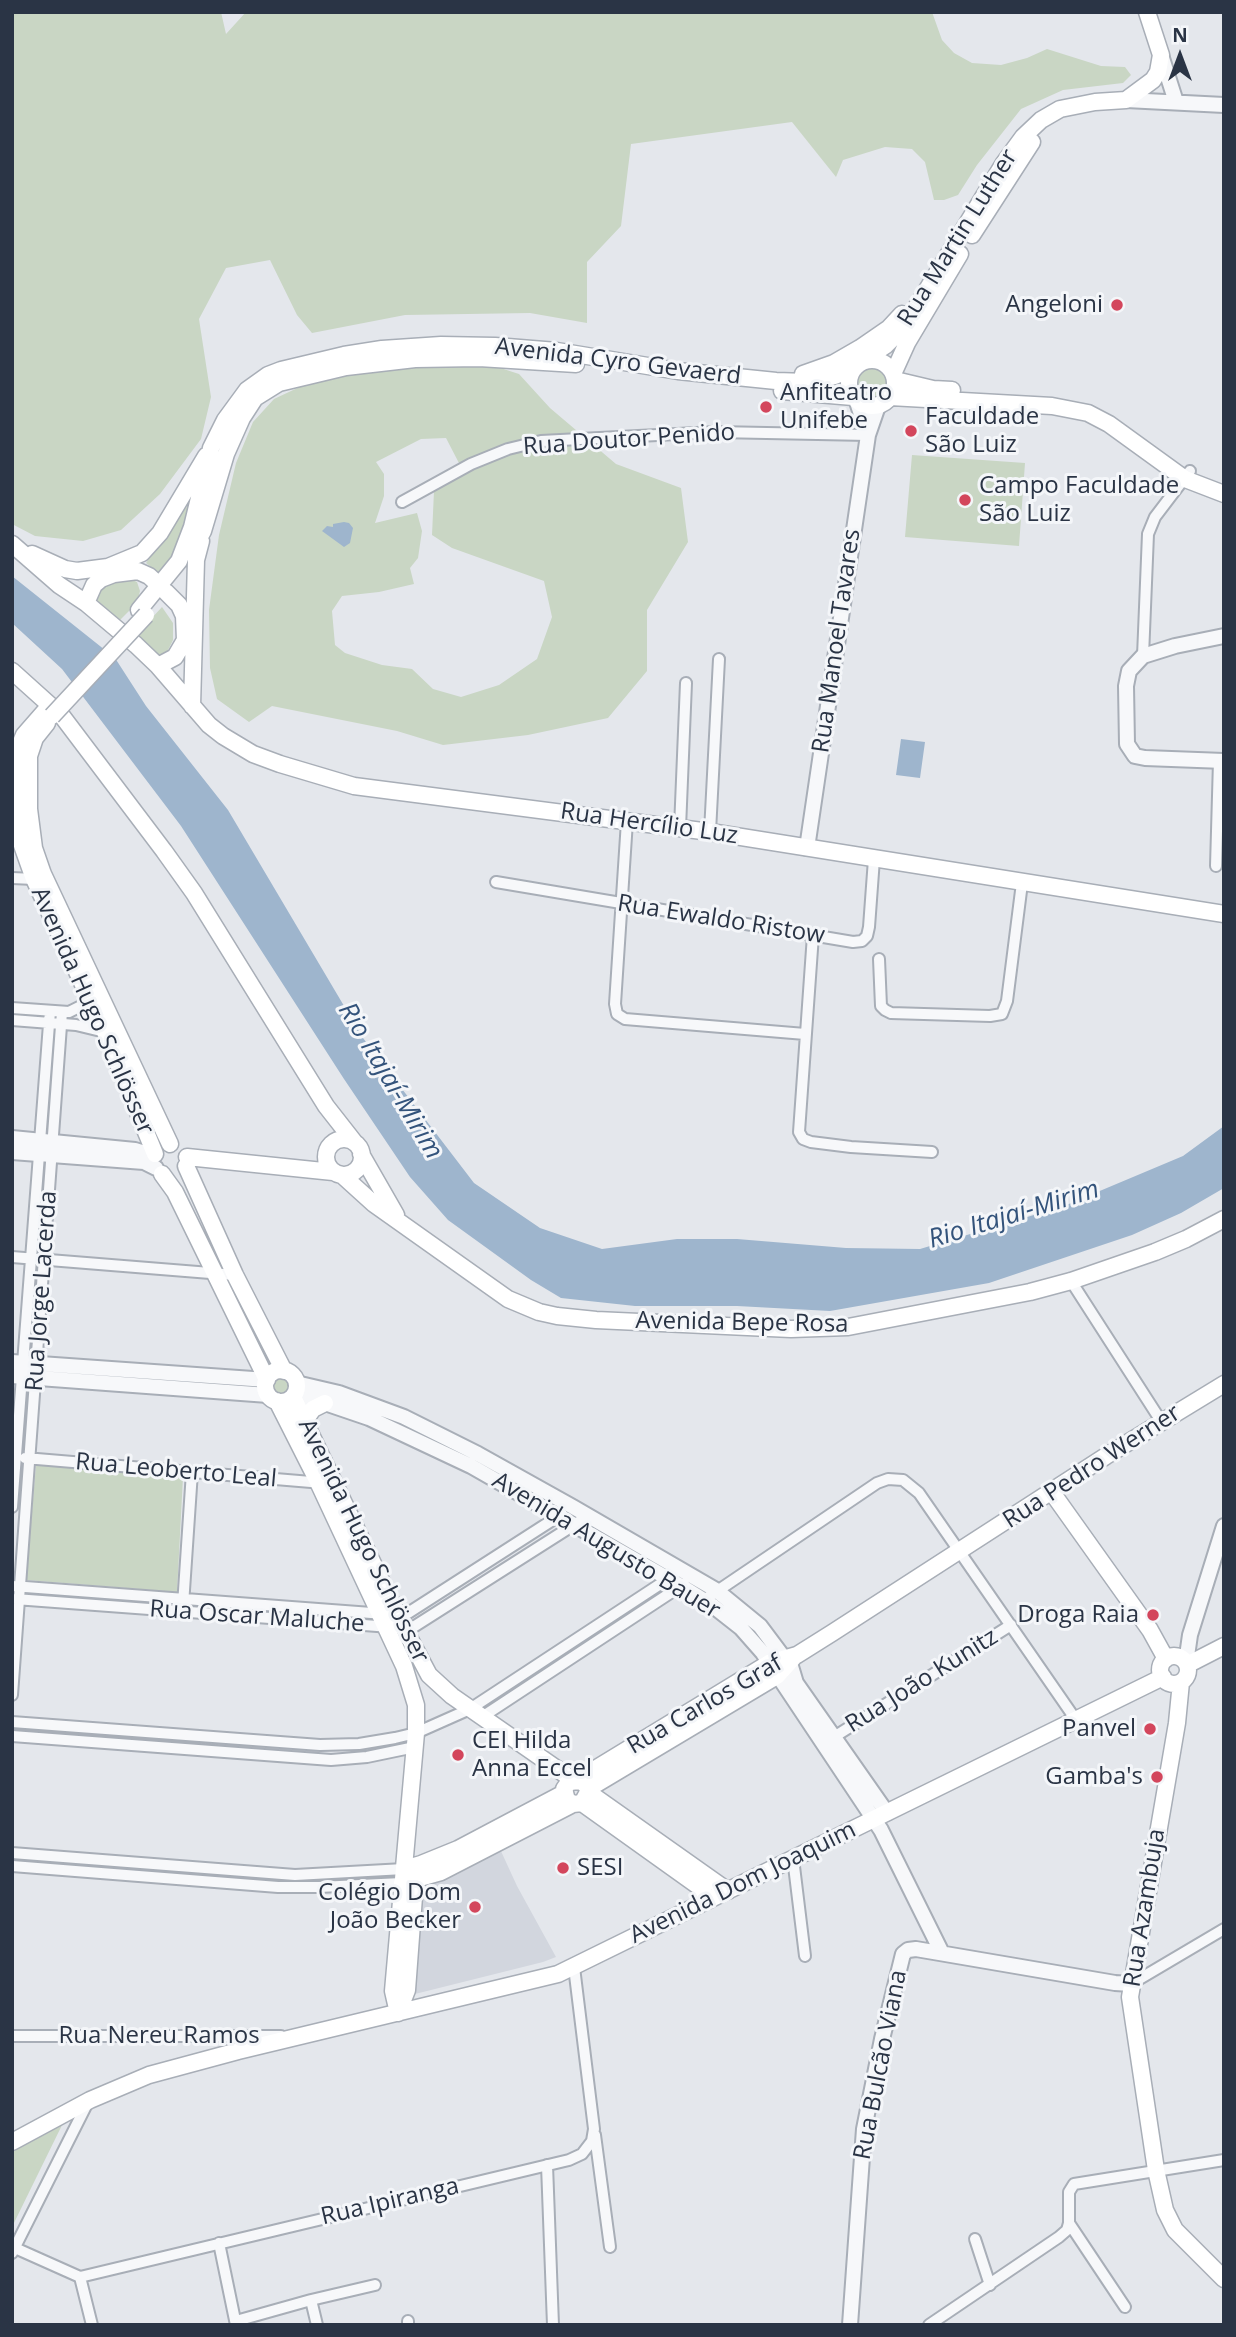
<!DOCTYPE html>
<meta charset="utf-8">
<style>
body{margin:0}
#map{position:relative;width:1236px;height:2337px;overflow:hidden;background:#e4e7ec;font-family:"Open Sans",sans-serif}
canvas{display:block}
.frame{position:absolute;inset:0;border:14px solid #2a3445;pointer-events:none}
.north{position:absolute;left:1145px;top:21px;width:70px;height:70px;-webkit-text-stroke:5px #f4f6f9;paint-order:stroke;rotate:0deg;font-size:19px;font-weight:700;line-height:28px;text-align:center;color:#2a3445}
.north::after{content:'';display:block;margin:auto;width:24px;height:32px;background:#2a3445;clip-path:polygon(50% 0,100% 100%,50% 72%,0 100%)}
</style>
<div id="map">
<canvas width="1236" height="2337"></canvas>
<div class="frame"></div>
<div class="north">N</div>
</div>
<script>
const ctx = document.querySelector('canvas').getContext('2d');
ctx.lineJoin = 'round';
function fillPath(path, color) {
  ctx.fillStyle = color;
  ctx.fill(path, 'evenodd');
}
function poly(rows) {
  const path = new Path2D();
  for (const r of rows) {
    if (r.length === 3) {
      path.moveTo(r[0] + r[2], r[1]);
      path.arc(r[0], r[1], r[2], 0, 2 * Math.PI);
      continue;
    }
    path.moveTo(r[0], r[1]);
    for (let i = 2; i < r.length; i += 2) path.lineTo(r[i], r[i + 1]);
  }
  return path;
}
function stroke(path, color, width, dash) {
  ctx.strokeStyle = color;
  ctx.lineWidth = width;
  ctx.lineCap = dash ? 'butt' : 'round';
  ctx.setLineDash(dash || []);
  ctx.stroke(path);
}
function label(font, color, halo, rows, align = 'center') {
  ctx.font = font + ' "Open Sans",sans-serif';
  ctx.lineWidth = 6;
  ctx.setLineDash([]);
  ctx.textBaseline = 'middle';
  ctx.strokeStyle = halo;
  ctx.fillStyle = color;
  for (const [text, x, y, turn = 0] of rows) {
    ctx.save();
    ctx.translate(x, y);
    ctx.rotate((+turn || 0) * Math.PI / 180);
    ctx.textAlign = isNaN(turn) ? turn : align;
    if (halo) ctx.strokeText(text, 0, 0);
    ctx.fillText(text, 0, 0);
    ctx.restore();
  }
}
const built = poly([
 [500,1849,517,1886,556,1957,543,1962,415,1994,423,1884]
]);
const green = poly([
 [12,12,221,12,226,34,246,12,932,12,942,40,954,53,972,63,1001,65,1027,58,1047,49,1101,66,1125,67,1131,75,1123,83,1063,90,1021,109,977,165,958,195,944,200,934,200,925,162,912,149,885,147,843,160,836,177,792,122,631,144,621,226,587,262,587,323,530,313,405,315,312,333,297,315,270,260,226,268,199,319,211,397,201,439,160,494,121,530,83,541,35,536,12,524],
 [425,364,491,365,519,374,550,408,616,464,681,488,688,542,647,610,647,671,608,718,528,735,443,745,397,731,272,706,249,722,217,699,210,668,209,610,219,535,236,463,253,422,274,399,306,384,347,373],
 [446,438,461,467,434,491,432,535,452,548,544,581,552,617,537,659,499,685,461,697,433,689,412,669,382,665,345,653,335,645,332,611,342,596,379,592,414,584,410,568,418,558,422,531,417,513,375,523,384,496,384,474,376,462,421,439],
 [872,383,15],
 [912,455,1025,463,1019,546,905,537],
 [198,491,176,553,162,575,146,563],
 [128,578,137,582,140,591,137,603,120,620,94,598,100,585],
 [162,607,173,623,173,640,167,652,161,655,155,654,137,634],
 [282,1387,10],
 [36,1465,183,1477,177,1592,26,1580],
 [64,2121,12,2227,12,2150,43,2129]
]);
const water = poly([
 [344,522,349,523,353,528,350,543,344,547,322,531,327,526,333,527,333,524],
 [12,576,115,658,146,706,228,810,363,1038,474,1183,540,1228,602,1249,677,1239,737,1239,846,1248,920,1249,1064,1206,1183,1156,1224,1126,1224,1188,1181,1213,1132,1235,989,1283,830,1311,737,1306,635,1306,561,1298,531,1280,448,1220,410,1177,344,1079,181,826,62,669,12,623],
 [901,739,925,742,920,778,896,775]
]);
const minor = poly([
 [402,502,471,464,508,449,541,441,716,432,868,435],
 [1143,656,1148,534,1155,517,1190,471],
 [627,821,615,1004,617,1014,625,1019,805,1034],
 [680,828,686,683],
 [710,832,719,659],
 [1216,866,1219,761],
 [12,878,34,879],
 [496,882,853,942,862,941,867,936,869,927,874,859],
 [813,935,799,1132,803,1139,811,1142,851,1147,932,1152],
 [879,959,881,1006,885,1010,891,1013,990,1016,1002,1014,1007,1001,1022,883],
 [12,1008,69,1012,81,1006,88,994],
 [12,1020,76,1025,105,1032],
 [12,1257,235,1275],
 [1071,1281,1161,1421],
 [25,1458,323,1483],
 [12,1507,50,1011],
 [12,1586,398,1615,408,1613,562,1514],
 [15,1599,404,1628,415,1626,580,1521],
 [704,1600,877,1483,888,1479,903,1480,919,1493,1076,1720],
 [183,1605,192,1472],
 [12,1695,62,1012],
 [482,1717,684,1584],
 [12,1722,320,1745,359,1744,395,1738,416,1733,470,1709,674,1575],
 [12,1736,331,1760,367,1757,415,1747],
 [834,1737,1011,1625],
 [12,1853,295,1875,404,1869],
 [793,1858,805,1956],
 [12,1866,278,1887,319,1887,402,1883],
 [1131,1984,1224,1929],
 [12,2036,281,2036],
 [595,2135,610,2247],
 [547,2165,553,2325],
 [1069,2223,1125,2307],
 [975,2239,990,2285],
 [219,2243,236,2325],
 [15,2248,80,2277,569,2160,582,2154,592,2141,594,2129,574,1967],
 [12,2253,88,2102],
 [80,2277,92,2325],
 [311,2300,375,2285],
 [236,2321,311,2300,317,2325],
 [408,2321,408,2325],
 [929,2325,1059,2237,1067,2230,1069,2223,1069,2192,1074,2184,1224,2160]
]);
const tertiary = poly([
 [1161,55,1176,102],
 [1126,100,1224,105],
 [857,402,868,435],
 [1224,636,1175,646,1143,656,1129,671,1126,686,1127,744,1135,756,1145,758,1224,761],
 [807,848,868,435,878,406],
 [12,1138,135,1150,154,1156],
 [12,1152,144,1162,156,1168],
 [12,1362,267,1380],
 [12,1376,268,1395],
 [296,1383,339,1393,404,1417,478,1454,573,1507,716,1590,760,1626,784,1658],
 [293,1397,325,1403,369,1418,471,1466,681,1586,713,1606,741,1628,763,1653,881,1830,942,1953],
 [1195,1661,1187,1656,1190,1635,1224,1526],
 [790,1663,796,1683,887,1813],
 [850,2325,864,2129,882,2039,903,1954,908,1950,916,1949,1115,1983,1131,1984]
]);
const secondary = poly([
 [972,235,1032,142],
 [872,383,23],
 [860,363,885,346,905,326,1004,163,1023,137,1041,120,1060,109,1095,102,1126,100,1153,80,1158,72,1161,55,1147,12],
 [803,374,834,363,860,348,889,328,902,314],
 [893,374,907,343,960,254],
 [895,380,933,389,952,390],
 [782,391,853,397],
 [890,397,1052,406,1088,413,1109,424,1185,479,1224,494],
 [12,544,59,585,86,603,136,645,158,666,209,725,223,736,253,754,280,764,354,786,710,832,1224,914],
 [193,549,203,531,226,454,242,418,255,398,279,383,346,367,415,359,479,358,576,364],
 [32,554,65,569,77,571,108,567,142,553,160,533,206,456],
 [86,603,94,585,101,579,114,574,138,571,149,576,160,586],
 [139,610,179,561,192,527,211,448,225,420,247,390,268,375,281,370,344,355,382,349,441,345,495,346,557,351,678,371,776,381,807,382,835,376,854,368],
 [158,666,175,657,185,640,184,616,179,605,166,592],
 [12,671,62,716,164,851,194,893,326,1106,355,1143],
 [192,706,196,560,201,541],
 [45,711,24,735,15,756,14,802,18,834,34,879,105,1032,155,1154],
 [47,723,35,738,29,756,29,809,34,848,43,874,170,1144],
 [344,1157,18],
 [361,1154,396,1215],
 [187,1157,333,1172],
 [186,1166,235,1275,284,1371],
 [162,1174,175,1192,267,1380],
 [342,1175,374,1204,508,1299,539,1312,557,1316,596,1320,791,1329,848,1327,1030,1292,1071,1281,1155,1252,1186,1239,1224,1219],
 [281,1386,16],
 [293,1397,404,1628,429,1675,452,1696,573,1780],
 [277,1401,318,1482,404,1666,416,1705,416,1733,393,1991,398,2013],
 [306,1425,308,1416,313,1409,325,1403],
 [1051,1491,1150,1630,1166,1659],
 [1174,1670,14],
 [1187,1665,1224,1646],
 [1181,1682,1177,1723,1130,1997,1156,2170,1165,2210,1175,2230,1224,2279],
 [577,1780,769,1663,797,1655,832,1633,1106,1456,1224,1384],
 [588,1789,777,1676,795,1656],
 [588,1792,728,1891],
 [582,1803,701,1888,709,1900],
 [404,1869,421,1864,458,1849,564,1793],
 [402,1883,441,1872,573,1804,582,1803,588,1792,587,1786,581,1781,569,1782,564,1789,567,1800,573,1804],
 [398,2013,407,1990,416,1870],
 [12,2142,90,2100,149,2075,238,2051,558,1974,1163,1677]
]);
const secondaryBridge = poly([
 [52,716,146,615]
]);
const markers = [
 [1117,305,7,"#d3465c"],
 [766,407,7,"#d3465c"],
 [911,431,7,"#d3465c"],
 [965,500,7,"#d3465c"],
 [1153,1615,7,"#d3465c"],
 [1150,1729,7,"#d3465c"],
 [458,1755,7,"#d3465c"],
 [1157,1777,7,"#d3465c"],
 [563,1868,7,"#d3465c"],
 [475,1907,7,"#d3465c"]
];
const streetNames = [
 ["Rua Martin Luther",958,238,-58],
 ["Avenida Cyro Gevaerd",618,362,7],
 ["Rua Doutor Penido",629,440,-4],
 ["Rua Manoel Tavares",837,641,-82],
 ["Rua Hercílio Luz",649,824,8],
 ["Rua Ewaldo Ristow",721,920,9],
 ["Avenida Hugo Schlösser",92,1011,66],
 ["Rua Jorge Lacerda",42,1291,-86],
 ["Avenida Bepe Rosa",742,1323,1],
 ["Rua Pedro Werner",1092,1467,-33],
 ["Rua Leoberto Leal",176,1471,5],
 ["Avenida Hugo Schlösser",363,1541,64],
 ["Avenida Augusto Bauer",606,1546,31],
 ["Rua Oscar Maluche",257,1617,4],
 ["Rua João Kunitz",922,1681,-32],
 ["Rua Carlos Graf",705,1705,-30],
 ["Avenida Dom Joaquim",743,1883,-26],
 ["Rua Azambuja",1145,1908,-81],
 ["Rua Nereu Ramos",159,2036],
 ["Rua Bulcão Viana",881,2065,-79],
 ["Rua Ipiranga",390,2202,-13]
];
const poiNames = [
 ["Angeloni",1103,305],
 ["Anfiteatro",780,393,"left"],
 ["Unifebe",780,421,"left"],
 ["Faculdade",925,417,"left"],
 ["São Luiz",925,445,"left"],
 ["Campo Faculdade",979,486,"left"],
 ["São Luiz",979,514,"left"],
 ["Droga Raia",1139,1615],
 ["Panvel",1136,1729],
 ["CEI Hilda",472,1741,"left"],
 ["Anna Eccel",472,1769,"left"],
 ["Gamba's",1143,1777],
 ["SESI",577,1868,"left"],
 ["Colégio Dom",461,1893],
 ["João Becker",461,1921]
];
const waterNames = [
 ["Rio Itajaí-Mirim",390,1081,59],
 ["Rio Itajaí-Mirim",1014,1215,-17]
];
fillPath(built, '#d2d6de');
fillPath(green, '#c9d6c4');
fillPath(water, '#9eb5cd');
stroke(minor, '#a8aeb7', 14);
stroke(tertiary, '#a8aeb7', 18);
stroke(secondary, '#a8aeb7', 19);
stroke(minor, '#f7f8fa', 10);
stroke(tertiary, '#f7f8fa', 14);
stroke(secondary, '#fff', 16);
stroke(secondaryBridge, '#a8aeb7', 19, []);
stroke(secondaryBridge, '#fff', 16);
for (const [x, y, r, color] of markers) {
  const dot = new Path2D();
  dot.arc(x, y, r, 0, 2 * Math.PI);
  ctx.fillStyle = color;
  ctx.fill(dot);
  stroke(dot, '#f4f6f9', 2.5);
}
label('24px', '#2a3445', '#f4f6f9', streetNames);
label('24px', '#2a3445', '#f4f6f9', poiNames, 'right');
label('italic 26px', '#33537b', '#f4f6f9', waterNames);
</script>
